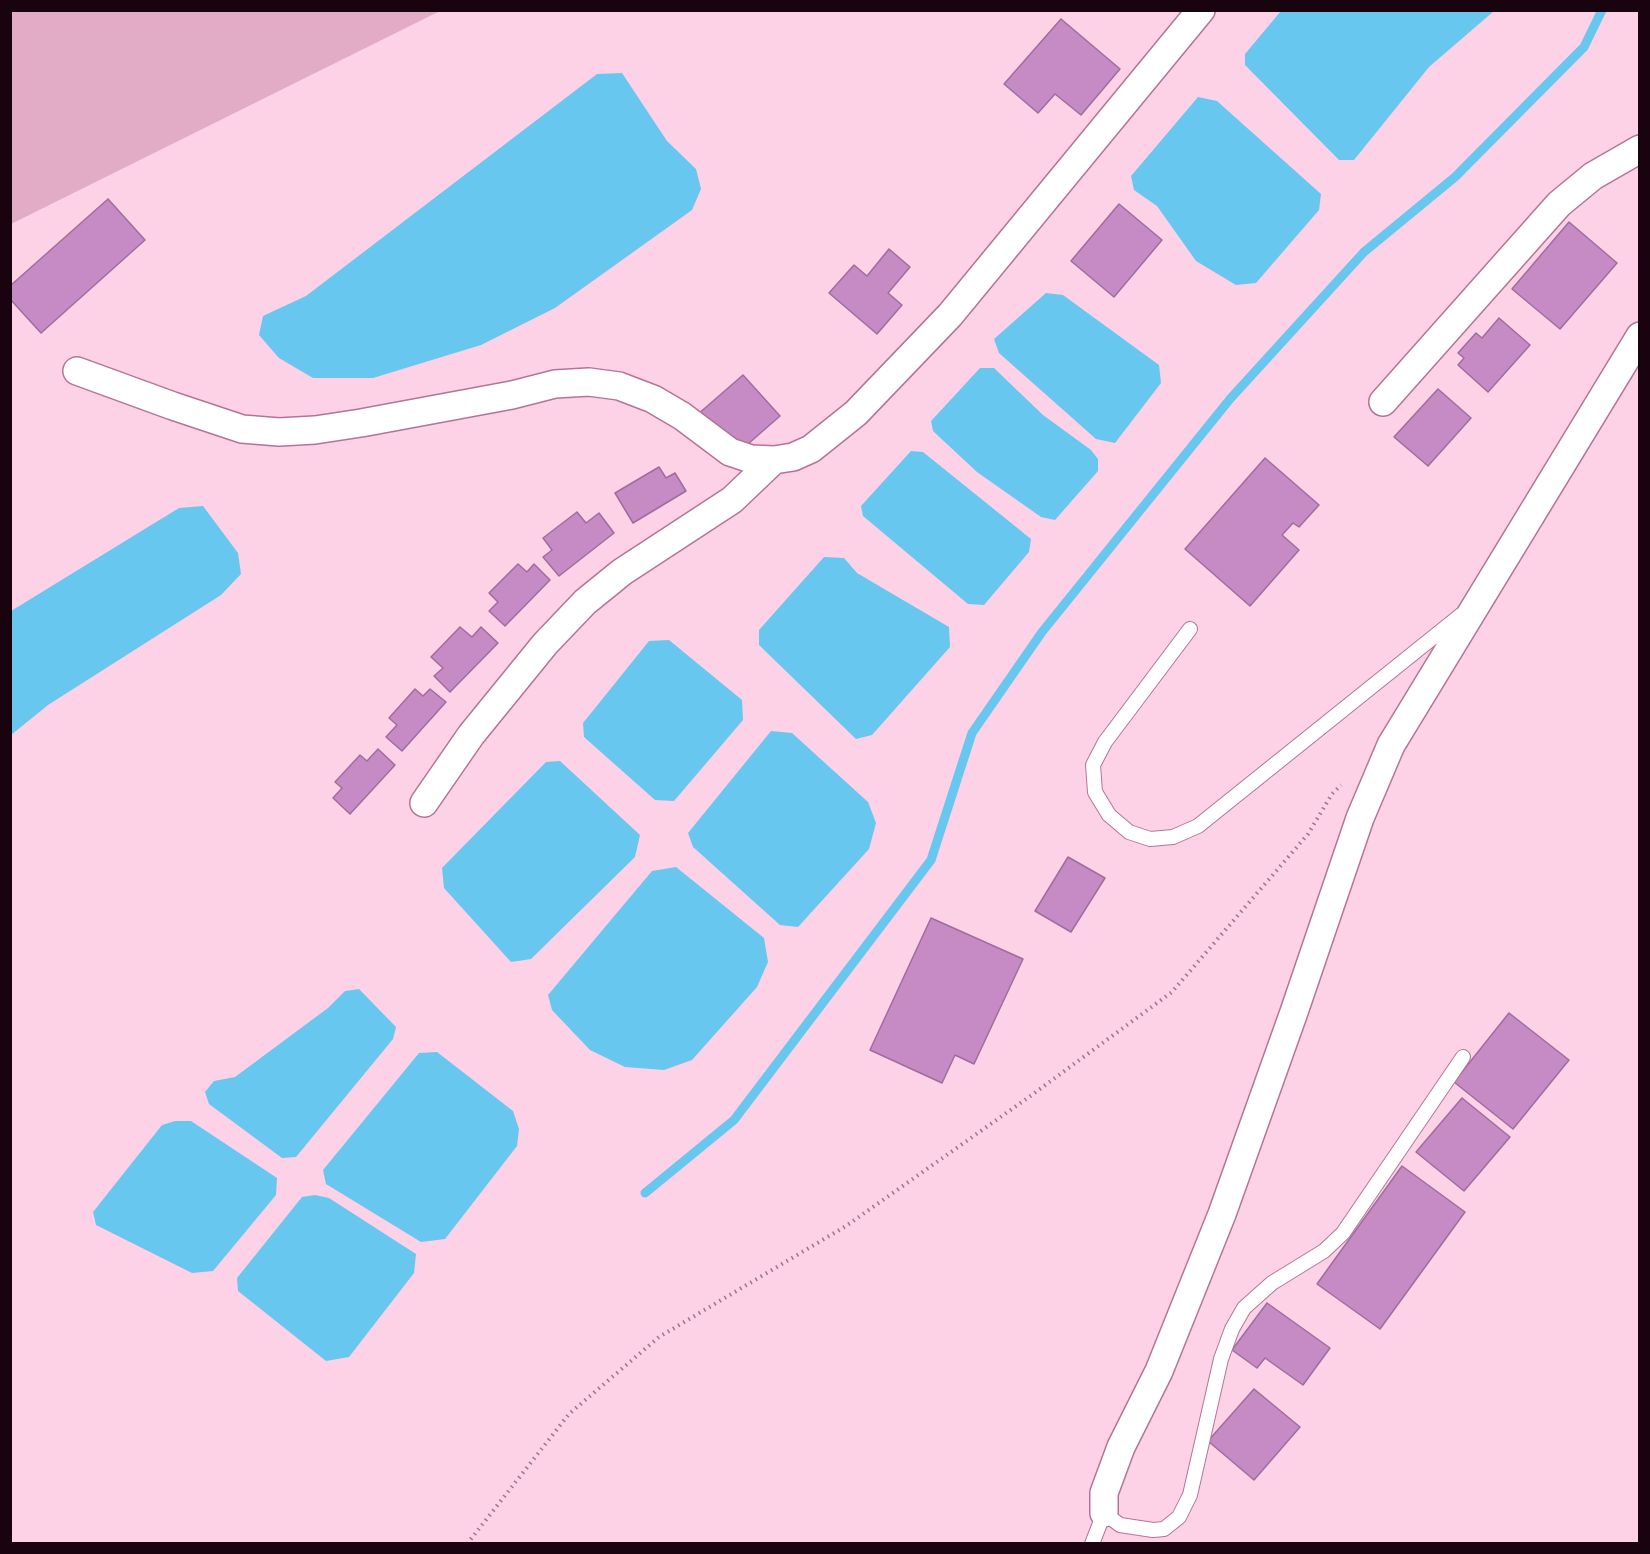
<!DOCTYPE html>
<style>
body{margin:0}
#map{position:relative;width:1650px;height:1554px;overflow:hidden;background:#fdd1e6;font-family:Karla,sans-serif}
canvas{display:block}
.frame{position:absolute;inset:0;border:12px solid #19030f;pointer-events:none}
</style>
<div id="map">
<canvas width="1650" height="1554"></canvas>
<div class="frame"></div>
</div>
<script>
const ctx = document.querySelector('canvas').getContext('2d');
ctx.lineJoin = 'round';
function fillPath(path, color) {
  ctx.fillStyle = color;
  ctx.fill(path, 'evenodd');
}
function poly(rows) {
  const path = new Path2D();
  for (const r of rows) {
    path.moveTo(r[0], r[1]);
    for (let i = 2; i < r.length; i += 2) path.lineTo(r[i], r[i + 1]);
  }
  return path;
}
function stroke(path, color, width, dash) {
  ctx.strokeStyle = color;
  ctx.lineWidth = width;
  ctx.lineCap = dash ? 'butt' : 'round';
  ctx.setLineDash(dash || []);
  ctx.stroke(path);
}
const green = poly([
 [11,10,440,10,440,11,11,224]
]);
const water = poly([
 [1281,11,1281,10,1494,11,1429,67,1354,160,1339,160,1245,65,1245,54],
 [622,73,667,141,696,169,701,189,692,210,555,308,481,345,373,378,313,378,279,358,259,335,263,316,306,296,597,74],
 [1198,97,1217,101,1321,194,1319,210,1256,283,1236,285,1196,261,1157,206,1134,190,1131,176],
 [1046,293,1063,295,1159,365,1161,383,1115,443,1096,439,999,353,994,339],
 [980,368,994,368,1043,415,1091,450,1098,459,1098,471,1055,520,1041,517,977,472,933,431,931,421],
 [911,451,923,452,1031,539,1029,552,984,605,968,604,863,516,861,506],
 [203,506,238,553,241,574,221,595,48,705,11,735,11,611,179,508],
 [824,557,844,558,857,573,949,627,950,647,872,735,856,739,759,645,759,630],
 [669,640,742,700,743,720,674,801,655,800,584,737,583,723,649,641],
 [771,731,792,733,868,802,876,823,869,849,798,927,780,925,693,847,688,833],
 [560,761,640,835,635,857,531,959,511,962,444,888,442,868,546,762],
 [676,867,764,938,768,962,757,987,692,1060,664,1070,625,1067,590,1050,552,1010,548,995,652,871],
 [359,989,396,1027,393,1039,296,1157,282,1158,209,1104,205,1092,214,1081,235,1077,328,1008,345,991],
 [437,1052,513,1111,519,1129,517,1146,445,1239,421,1242,326,1184,323,1170,419,1053],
 [175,1121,191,1121,277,1178,276,1195,213,1271,192,1273,96,1225,93,1212,162,1125],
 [315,1195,329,1198,416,1254,414,1273,349,1357,326,1361,238,1291,237,1278,302,1197]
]);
const stream = poly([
 [645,1193,734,1120,931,860,972,733,1042,632,1230,399,1364,252,1455,177,1584,47,1602,10]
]);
const building = poly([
 [1061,19,1120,69,1081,115,1055,94,1038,113,1004,84,1061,19],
 [108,199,145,240,41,333,10,299,10,286,108,199],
 [1119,204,1162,240,1114,297,1071,261,1119,204],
 [1569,222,1617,263,1560,329,1512,289,1569,222],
 [889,249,910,267,888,293,902,305,877,334,829,293,854,265,867,276,889,249],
 [1499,318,1530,345,1488,392,1458,365,1464,358,1458,353,1476,333,1482,338,1499,318],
 [743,375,780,416,740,451,697,415,743,375],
 [1438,389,1471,418,1428,466,1394,437,1438,389],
 [1265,458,1319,505,1299,527,1293,523,1282,535,1299,550,1250,606,1185,549,1265,458],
 [659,467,666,478,675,473,686,491,633,523,615,493,659,467],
 [577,512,586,523,599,513,614,533,559,576,543,557,552,550,543,538,577,512],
 [518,564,527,572,534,564,550,580,505,626,489,611,498,602,489,593,518,564],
 [460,627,472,637,481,627,498,643,450,692,434,676,443,668,431,657,460,627],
 [415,689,423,696,430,689,446,702,402,751,386,737,397,725,389,718,415,689],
 [378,749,395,765,350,814,333,798,342,788,335,782,360,755,367,761,378,749],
 [1068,857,1105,878,1071,932,1035,911,1068,857],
 [931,918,1023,959,974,1064,955,1055,942,1083,870,1050,931,918],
 [1509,1013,1569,1060,1513,1129,1454,1082,1509,1013],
 [1462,1098,1510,1137,1464,1191,1416,1152,1462,1098],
 [1402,1166,1465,1212,1380,1329,1317,1284,1402,1166],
 [1267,1303,1330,1348,1303,1385,1265,1358,1257,1368,1232,1350,1267,1303],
 [1254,1389,1300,1427,1254,1480,1208,1441,1254,1389]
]);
const path = poly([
 [467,1544,569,1414,659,1337,846,1226,1029,1097,1172,992,1308,834,1332,794,1341,785]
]);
const service = poly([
 [1190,629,1105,742,1093,765,1095,792,1109,815,1129,832,1150,839,1173,837,1198,826,1461,615],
 [1092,1544,1104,1513,1120,1525,1153,1530,1164,1529,1179,1517,1190,1495,1221,1359,1232,1329,1244,1308,1272,1283,1324,1251,1343,1233,1463,1057]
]);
const minor = poly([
 [77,371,173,406,242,429,279,432,315,430,361,423,512,395,555,384,589,382,619,386,653,399,682,416,730,452,751,459,774,460,793,457,811,449,856,413,950,315,1201,10],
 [1383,402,1559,204,1593,176,1640,149],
 [424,803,471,735,545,644,585,602,622,572,732,500,774,460],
 [1104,1513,1104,1493,1121,1447,1159,1371,1222,1214,1294,1012,1360,818,1391,745,1640,336]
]);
fillPath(green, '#e2abc6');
fillPath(water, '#68c7ee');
stroke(stream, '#68c7ee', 9);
fillPath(building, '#c68ac4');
stroke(building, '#9f6d9d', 1.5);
stroke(service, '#b57495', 16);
stroke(minor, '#b57495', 30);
stroke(path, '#9a7889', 4, [1.5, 4.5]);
stroke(service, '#fff', 14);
stroke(minor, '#fff', 27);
</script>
